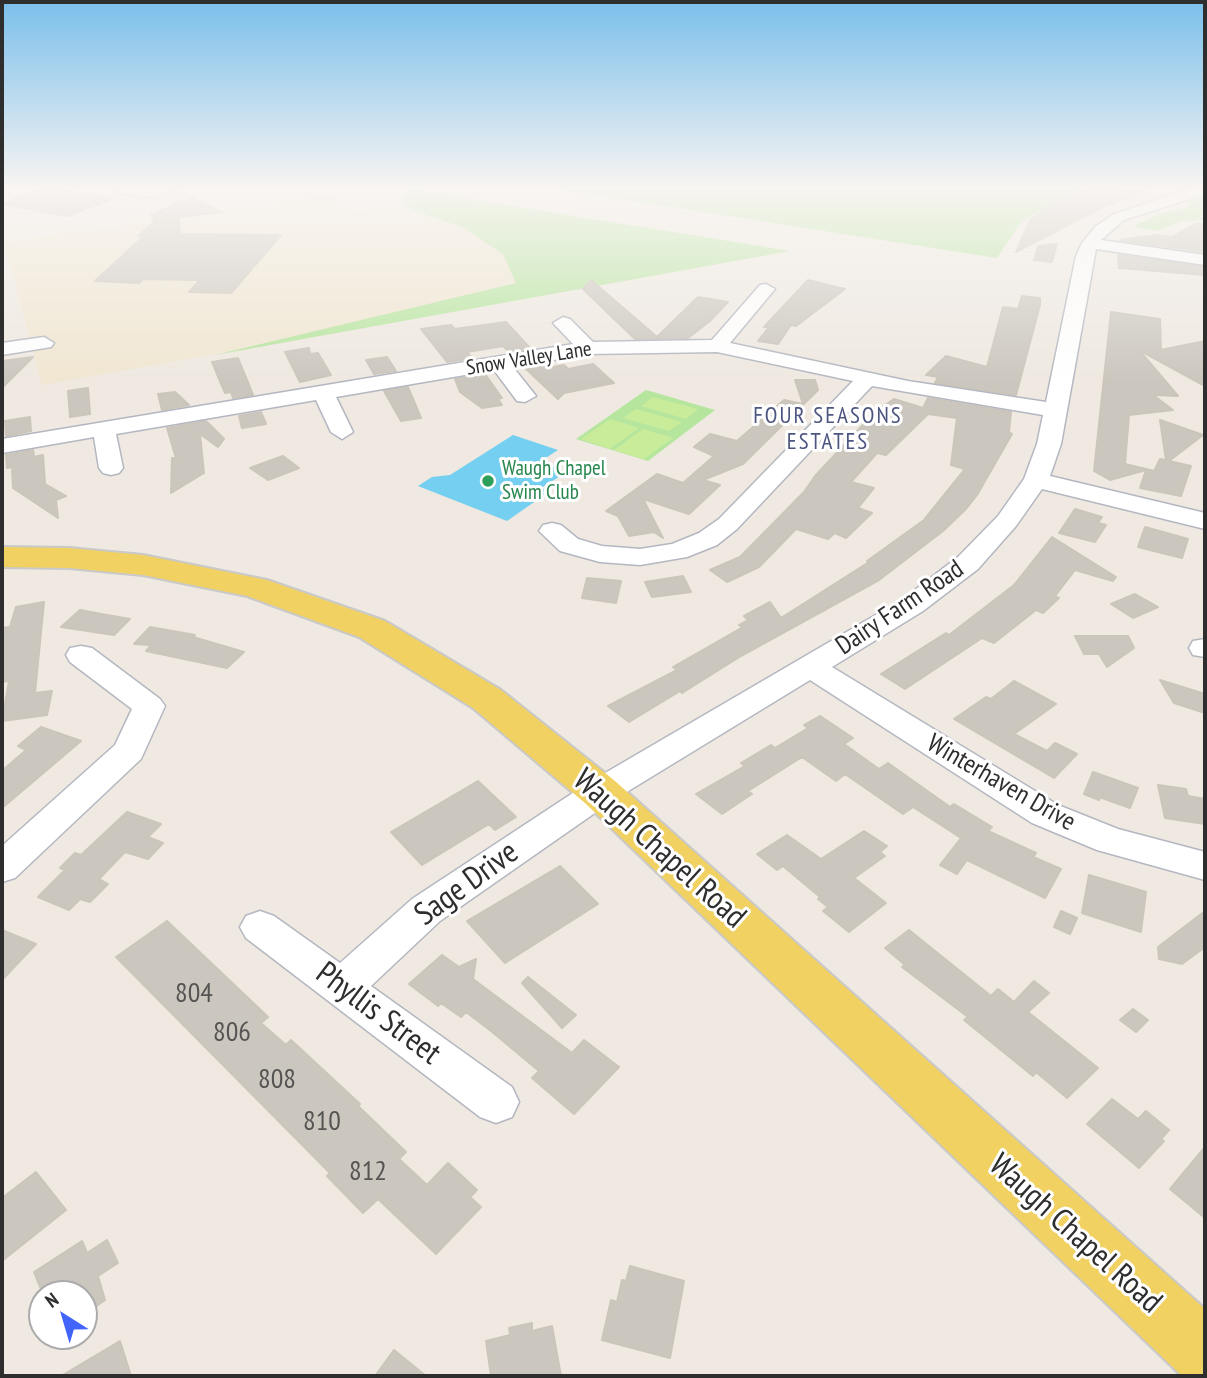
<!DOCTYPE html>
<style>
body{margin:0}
#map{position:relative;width:1207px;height:1378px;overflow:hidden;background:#efe9e1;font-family:"PT Sans Narrow",sans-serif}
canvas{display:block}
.frame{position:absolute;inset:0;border:4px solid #2e2e2e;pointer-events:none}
.north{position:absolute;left:28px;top:1280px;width:70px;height:70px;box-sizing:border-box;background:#fff;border:2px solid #ababab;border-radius:50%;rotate:323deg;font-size:19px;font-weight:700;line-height:28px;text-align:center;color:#2e2e2e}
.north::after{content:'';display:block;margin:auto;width:24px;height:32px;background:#4264fb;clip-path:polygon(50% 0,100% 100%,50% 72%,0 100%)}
</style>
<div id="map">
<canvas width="1207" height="1378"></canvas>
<div class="frame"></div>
<div class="north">N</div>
</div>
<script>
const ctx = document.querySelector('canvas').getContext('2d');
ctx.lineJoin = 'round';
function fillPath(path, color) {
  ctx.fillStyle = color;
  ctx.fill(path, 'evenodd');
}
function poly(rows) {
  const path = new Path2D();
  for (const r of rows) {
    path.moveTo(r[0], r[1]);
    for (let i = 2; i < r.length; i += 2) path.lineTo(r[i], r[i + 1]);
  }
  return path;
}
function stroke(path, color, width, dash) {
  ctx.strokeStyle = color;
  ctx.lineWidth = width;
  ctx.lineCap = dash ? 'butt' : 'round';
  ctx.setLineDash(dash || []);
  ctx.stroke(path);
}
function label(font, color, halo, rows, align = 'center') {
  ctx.font = font + ' "PT Sans Narrow",sans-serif';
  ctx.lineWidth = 6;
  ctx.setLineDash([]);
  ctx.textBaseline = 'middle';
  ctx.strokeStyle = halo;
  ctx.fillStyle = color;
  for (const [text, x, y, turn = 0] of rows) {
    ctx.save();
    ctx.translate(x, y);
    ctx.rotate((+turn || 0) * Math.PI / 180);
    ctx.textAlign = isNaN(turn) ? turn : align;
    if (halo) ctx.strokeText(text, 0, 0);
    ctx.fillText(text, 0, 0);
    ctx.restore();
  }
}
const education = poly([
 [331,195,350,214,466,198,790,251,42,385,4,242]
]);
const green = poly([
 [555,189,1080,189,1021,222,997,258],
 [1184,189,1205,189,1205,220,1182,221,1157,231,1133,226,1160,214,1188,207],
 [415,190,790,251,215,355,516,283,503,254,462,227,410,209,400,194],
 [646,390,715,410,648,461,576,439]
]);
const pitch = poly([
 [653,397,698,409,686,419,641,406],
 [636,409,682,422,669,431,623,418],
 [610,419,639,428,610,449,581,439],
 [643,429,673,438,644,459,614,450]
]);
const water = poly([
 [513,435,558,450,541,461,567,472,541,488,550,491,507,521,418,486,432,477,450,475]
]);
const building = poly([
 [41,189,53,189,112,199,67,216,2,204,41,189],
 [1089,189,1146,191,1103,207,1016,252,1030,220,1059,201,1089,189],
 [193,198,222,212,179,217,180,234,281,235,231,293,189,292,200,280,143,279,139,283,95,281,143,237,138,236,157,220,153,220,151,215,170,207,178,200,179,204,193,198],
 [1195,224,1205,224,1205,252,1120,240,1157,235,1172,237,1195,224],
 [1057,244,1052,262,1034,260,1038,246,1057,244],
 [1118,255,1205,267,1205,275,1119,268,1118,255],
 [591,280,657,337,698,297,728,302,710,321,688,338,635,339,583,289,591,280],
 [808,280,845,289,796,326,791,325,778,344,758,341,769,327,764,327,808,280],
 [1022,296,1040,298,1040,305,1016,395,935,383,938,377,926,375,946,356,987,367,1003,307,1018,309,1022,296],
 [1111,312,1160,319,1161,350,1205,341,1205,386,1139,350,1178,396,1153,395,1173,410,1129,415,1125,464,1154,471,1160,459,1166,460,1160,420,1203,435,1169,461,1191,466,1181,496,1140,488,1146,470,1110,480,1094,471,1111,312],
 [506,322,530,348,509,352,503,346,467,352,472,358,447,362,421,329,451,325,455,329,506,322],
 [309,348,310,354,318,353,331,375,300,382,285,352,309,348],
 [33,357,2,388,2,361,33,357],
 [387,357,396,371,374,374,366,360,387,357],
 [238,358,253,395,233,398,231,392,225,393,212,362,238,358],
 [544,364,547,368,564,365,568,369,593,364,614,383,564,393,558,399,525,368,544,364],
 [485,374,502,398,498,399,502,405,482,408,460,392,455,379,485,374],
 [795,380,815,380,818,390,743,464,703,480,720,485,689,514,643,499,663,538,654,532,629,536,618,516,606,511,657,474,683,483,714,456,694,447,710,434,737,441,784,400,803,404,795,380],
 [408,387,421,418,401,421,384,391,408,387],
 [88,388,90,414,70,417,68,391,88,388],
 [175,392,189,405,162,410,158,394,175,392],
 [928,398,1011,412,1009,432,1012,434,977,495,966,509,943,531,879,580,741,656,682,693,680,691,629,722,608,706,677,670,673,667,743,627,739,625,748,620,744,616,770,602,781,618,869,562,867,561,924,520,965,469,951,465,957,418,928,414,886,455,877,453,851,482,874,488,858,508,872,513,846,538,835,533,828,539,796,529,759,567,727,582,710,570,740,557,804,492,815,476,875,412,894,399,923,408,928,398],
 [261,412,266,424,242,428,239,416,261,412],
 [30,417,31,431,6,436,5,421,30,417],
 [206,421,224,439,218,447,200,434,204,473,171,493,172,458,176,458,167,428,206,421],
 [33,450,34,457,43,455,45,484,66,496,56,500,58,518,13,488,12,467,7,468,6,455,33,450],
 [283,456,299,468,268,480,250,468,283,456],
 [1075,509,1102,517,1098,523,1106,525,1095,542,1059,533,1075,509],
 [1145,527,1188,539,1182,558,1138,547,1145,527],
 [1052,537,1116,577,1113,581,1075,570,1055,596,1059,598,1043,613,1036,610,994,643,982,638,905,689,881,674,946,633,949,635,1014,585,1052,537],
 [683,576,691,592,652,597,645,582,683,576],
 [587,578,621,581,616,603,582,598,587,578],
 [1135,594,1158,607,1133,618,1111,604,1135,594],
 [44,602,35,693,52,691,47,715,2,721,9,681,2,682,2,628,10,627,16,607,44,602],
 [80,610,107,615,130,619,114,635,61,627,80,610],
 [150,627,195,635,193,637,244,652,227,668,146,651,151,645,134,644,150,627],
 [1075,636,1128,636,1134,648,1107,667,1099,654,1084,654,1075,636],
 [1160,680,1205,694,1205,713,1174,703,1160,680],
 [1014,681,1056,704,1014,734,1047,751,1055,743,1077,754,1054,778,954,719,986,697,991,699,1014,681],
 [820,716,853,738,844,744,879,769,888,763,950,807,954,804,992,827,988,831,1036,853,1033,857,1061,869,1045,898,967,860,957,874,940,865,961,838,913,807,903,814,845,774,836,781,802,757,748,791,752,794,722,814,696,794,745,766,741,763,771,745,775,748,808,728,804,725,820,716],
 [41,727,81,741,2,808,2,771,26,750,18,746,41,727],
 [1093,772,1138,788,1130,808,1102,798,1103,793,1099,800,1084,794,1093,772],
 [478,781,516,817,495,830,489,824,422,865,391,832,478,781],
 [1158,785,1186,789,1188,796,1205,799,1205,824,1165,818,1158,785],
 [127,812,161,824,148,837,163,843,148,859,125,852,99,879,108,884,90,902,80,899,69,910,38,897,65,870,60,868,75,853,81,855,127,812],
 [864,831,887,846,880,852,885,856,854,878,886,903,849,932,823,911,828,907,818,899,820,897,783,866,777,870,757,854,787,835,821,859,864,831],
 [560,866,598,904,505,963,467,921,560,866],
 [1089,875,1146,892,1141,932,1082,913,1089,875],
 [1061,911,1077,918,1070,934,1054,927,1061,911],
 [1205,911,1205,947,1182,964,1159,959,1158,947,1205,911],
 [167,921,268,1017,261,1023,286,1045,291,1040,360,1104,358,1106,406,1152,399,1159,427,1185,448,1163,477,1190,470,1197,481,1207,436,1254,378,1199,363,1213,327,1176,330,1173,116,957,167,921],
 [2,930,36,944,2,980,2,930],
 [909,930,991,996,998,989,1014,1002,1034,981,1049,993,1028,1012,1098,1068,1067,1098,1036,1072,1033,1076,964,1020,968,1017,902,967,905,965,885,948,909,930],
 [442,955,459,967,476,959,473,979,572,1053,584,1040,619,1067,574,1114,532,1078,539,1071,491,1031,466,1012,461,1017,441,1003,438,1006,409,984,442,955],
 [528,977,576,1015,562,1028,522,983,528,977],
 [1133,1009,1148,1020,1136,1032,1120,1020,1133,1009],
 [1112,1099,1138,1119,1146,1111,1169,1130,1161,1139,1164,1141,1139,1168,1087,1124,1112,1099],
 [1205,1147,1205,1218,1170,1189,1205,1147],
 [36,1172,66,1210,2,1261,2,1198,36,1172],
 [107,1240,118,1263,98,1276,105,1300,84,1315,84,1294,43,1294,34,1272,82,1241,87,1253,107,1240],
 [630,1266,684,1281,670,1358,602,1340,611,1300,617,1302,622,1280,626,1281,630,1266],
 [532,1323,532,1331,552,1326,561,1376,491,1376,486,1341,510,1335,509,1328,532,1323],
 [120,1341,131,1376,61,1376,120,1341],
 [394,1350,426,1376,375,1376,394,1350]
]);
const minor = poly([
 [112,189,177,189,155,198,119,193,112,189],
 [1190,189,1205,189,1205,194,1124,220,1101,240,1205,255,1205,265,1096,249,1061,444,1050,476,1205,513,1205,529,1042,489,1016,526,978,569,923,611,832,667,1058,805,1118,829,1205,852,1205,880,1097,850,1032,823,810,680,612,801,440,921,371,986,512,1087,519,1102,512,1117,496,1123,480,1117,246,938,240,927,246,916,260,911,274,916,340,963,412,899,588,783,903,599,958,557,998,516,1024,479,1037,444,1043,415,872,386,737,529,717,545,687,557,640,565,600,562,560,551,539,531,543,525,552,523,561,525,578,539,602,546,640,549,672,544,699,533,719,519,853,381,717,352,588,354,513,367,536,396,525,402,517,401,494,370,336,397,353,432,342,439,331,432,316,400,116,434,123,468,119,473,111,475,103,473,99,468,94,437,2,453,2,439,573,344,553,323,563,317,570,319,593,342,712,340,760,285,766,284,775,289,730,343,908,381,1046,402,1076,256,1082,243,1096,226,1114,214,1190,189],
 [44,337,54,343,51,347,2,355,2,343,44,337],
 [1205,639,1205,657,1193,655,1189,648,1193,641,1205,639],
 [81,646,92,648,160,699,165,706,141,759,15,878,2,882,2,846,115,745,132,709,70,662,66,655,70,648,81,646]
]);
const major = poly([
 [2,547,69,548,143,555,267,580,385,621,501,690,615,781,1205,1309,1205,1376,1182,1376,585,803,473,708,359,637,247,596,143,575,69,568,2,567,2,547]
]);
const markers = [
 [488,481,7,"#2e9e5b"]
];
const farStreetnames = [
 ["Snow Valley Lane",529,359,-9]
];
const farLeisurenames = [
 ["Waugh Chapel",502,469],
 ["Swim Club",502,493]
];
const farNeighbourhoodnames = [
 ["FOUR SEASONS",828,416],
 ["ESTATES",828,442]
];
const streetNames = [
 ["Dairy Farm Road",900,608,-34],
 ["Winterhaven Drive",1001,783,30]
];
const nearNumbernames = [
 ["804",194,994],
 ["806",232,1033],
 ["808",277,1080],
 ["810",322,1122],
 ["812",368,1172]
];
const nearStreetnames = [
 ["Waugh Chapel Road",659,849,42],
 ["Sage Drive",467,884,-36],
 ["Phyllis Street",378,1014,37],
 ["Waugh Chapel Road",1075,1234,42]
];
fillPath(education, '#f0e6d1');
fillPath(green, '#b6e59e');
fillPath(pitch, '#c9ec9a');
fillPath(water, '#75cff0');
fillPath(building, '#cbc7bf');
stroke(building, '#cbc5ba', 2);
stroke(minor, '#b4b7c1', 3);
stroke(major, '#c9c9c9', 4);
fillPath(minor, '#fff');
fillPath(major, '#f2d163');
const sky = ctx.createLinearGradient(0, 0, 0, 382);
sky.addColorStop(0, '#7abfeb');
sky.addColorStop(0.49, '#f8f5f2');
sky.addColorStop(1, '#f8f5f200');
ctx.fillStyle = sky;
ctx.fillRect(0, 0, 1207, 382);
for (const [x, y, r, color] of markers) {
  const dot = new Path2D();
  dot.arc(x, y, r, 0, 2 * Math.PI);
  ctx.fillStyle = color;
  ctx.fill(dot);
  stroke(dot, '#fff', 2.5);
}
label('21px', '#2e2e2e', '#fff', farStreetnames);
label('21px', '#27864d', '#fff', farLeisurenames, 'left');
ctx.letterSpacing = '2px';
label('23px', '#4d5680', '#fff', farNeighbourhoodnames);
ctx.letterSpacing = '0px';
label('26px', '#2e2e2e', '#fff', streetNames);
label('28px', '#555452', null, nearNumbernames);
label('32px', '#2e2e2e', '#fff', nearStreetnames);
</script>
